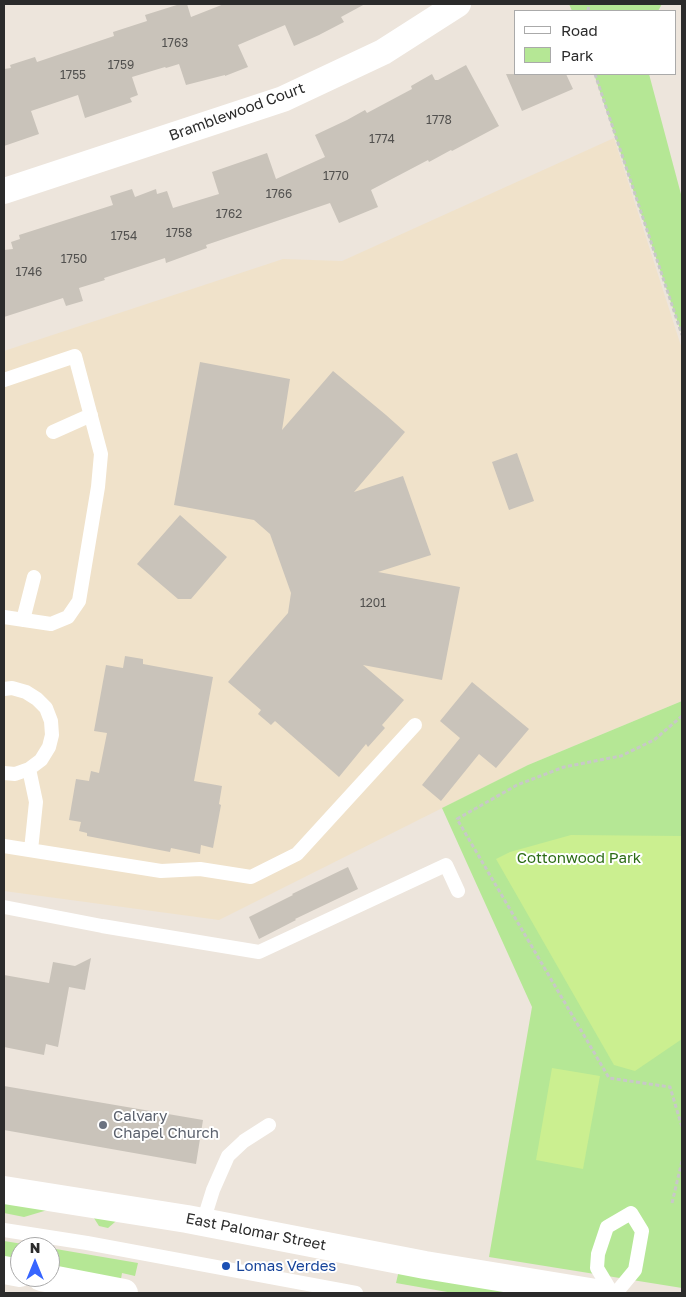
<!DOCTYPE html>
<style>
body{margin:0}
#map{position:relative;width:686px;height:1297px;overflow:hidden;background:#ede5dc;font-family:"Golos Text",sans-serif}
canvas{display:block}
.frame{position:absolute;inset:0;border:5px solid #2b2b2b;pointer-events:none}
.legend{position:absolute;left:514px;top:10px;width:162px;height:65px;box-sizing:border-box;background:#fff;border:1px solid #aaa;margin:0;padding:6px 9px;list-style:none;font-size:15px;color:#2b2b2b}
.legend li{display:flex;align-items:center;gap:10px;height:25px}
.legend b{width:25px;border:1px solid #aaa}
.north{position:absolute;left:10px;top:1237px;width:50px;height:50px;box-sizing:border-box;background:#fff;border:1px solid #aaa;border-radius:50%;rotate:0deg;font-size:14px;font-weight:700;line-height:20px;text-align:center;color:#2b2b2b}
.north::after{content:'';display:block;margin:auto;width:18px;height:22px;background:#3765ff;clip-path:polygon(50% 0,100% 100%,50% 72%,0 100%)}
</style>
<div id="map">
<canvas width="686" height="1297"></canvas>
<div class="frame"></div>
<ul class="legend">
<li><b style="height:6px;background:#fff"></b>Road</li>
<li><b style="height:14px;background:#b5e795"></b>Park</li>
</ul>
<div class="north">N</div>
</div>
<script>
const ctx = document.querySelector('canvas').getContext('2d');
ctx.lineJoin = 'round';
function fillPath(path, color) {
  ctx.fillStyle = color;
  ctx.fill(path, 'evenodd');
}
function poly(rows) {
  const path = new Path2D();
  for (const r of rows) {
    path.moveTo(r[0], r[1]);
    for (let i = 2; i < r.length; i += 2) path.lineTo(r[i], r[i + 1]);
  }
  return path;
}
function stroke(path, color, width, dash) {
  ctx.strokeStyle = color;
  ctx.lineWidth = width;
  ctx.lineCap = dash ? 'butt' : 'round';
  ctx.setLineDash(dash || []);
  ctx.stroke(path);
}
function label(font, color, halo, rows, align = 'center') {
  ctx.font = font + ' "Golos Text",sans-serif';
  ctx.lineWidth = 4;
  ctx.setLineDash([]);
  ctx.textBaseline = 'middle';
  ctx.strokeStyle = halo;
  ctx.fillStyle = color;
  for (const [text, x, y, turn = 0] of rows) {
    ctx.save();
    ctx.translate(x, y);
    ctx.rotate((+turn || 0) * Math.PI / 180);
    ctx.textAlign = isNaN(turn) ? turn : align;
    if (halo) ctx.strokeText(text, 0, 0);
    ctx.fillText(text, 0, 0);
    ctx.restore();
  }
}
const education = poly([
 [614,138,682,349,682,701,528,765,219,920,4,891,4,351,283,259,342,261]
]);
const green = poly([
 [569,4,662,4,658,11,572,11],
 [594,74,649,74,682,198,682,335],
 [682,701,682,1288,489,1257,532,1007,442,808,528,765],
 [4,1202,122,1216,108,1228,99,1226,92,1215,51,1209,24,1217,4,1213],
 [4,1241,42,1247,20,1247,20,1261,4,1258],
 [50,1248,138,1263,135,1276,122,1273,121,1279,50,1266],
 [399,1270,537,1293,453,1293,396,1283]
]);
const pitch = poly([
 [571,835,682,836,682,1039,635,1071,614,1065,496,859,510,852],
 [552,1068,600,1076,583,1169,536,1160]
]);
const building = poly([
 [180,4,187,4,191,17,224,4,365,4,341,17,344,22,319,35,294,46,285,25,238,45,248,67,225,76,225,75,186,85,179,64,166,68,165,67,132,77,138,95,130,98,132,102,85,118,78,95,31,111,39,134,4,146,4,69,11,68,10,65,35,57,37,62,114,36,113,32,147,21,145,15],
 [466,65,499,126,452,151,451,150,429,162,428,160,371,190,378,207,339,223,330,203,206,245,207,248,166,263,165,258,104,278,105,280,79,288,83,301,66,306,63,298,4,317,4,250,13,249,11,242,20,239,19,235,113,205,110,196,132,189,135,197,156,189,157,194,167,191,173,208,219,194,212,172,267,153,276,179,325,157,315,135,347,120,365,110,367,113,412,89,411,86,432,74,435,80,438,80],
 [506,74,566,74,573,89,522,111],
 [200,362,290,379,282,430,333,371,386,415,405,432,354,492,403,476,431,555,378,572,460,587,442,680,363,665,404,700,382,725,385,728,368,747,366,744,339,777,275,721,271,725,258,714,261,710,228,682,288,613,291,593,270,534,254,520,174,505],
 [517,453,534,501,509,510,492,462],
 [180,515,227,557,191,599,178,599,137,564],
 [125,656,143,659,143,664,213,677,194,781,222,786,219,804,221,805,213,848,201,845,200,854,171,848,170,852,87,836,87,833,79,831,81,822,69,820,76,779,89,781,91,771,99,773,107,733,94,731,106,665,123,668],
 [472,682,529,729,496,768,479,754,441,801,422,785,460,738,440,721],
 [348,867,358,889,295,919,296,920,259,939,249,917,293,895,292,894],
 [91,958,85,990,69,987,58,1047,46,1044,44,1055,4,1047,4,975,49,983,53,962,75,966],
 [4,1086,203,1120,196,1164,4,1130]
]);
const path = poly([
 [588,11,589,4],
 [595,74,682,335],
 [682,716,654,740,621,756,564,767,517,785,457,819,609,1078,670,1087,682,1127],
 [672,1203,682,1161]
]);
const lane = poly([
 [4,380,75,356,101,454,98,487,79,601,68,617,51,624,4,617],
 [53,432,91,415],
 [23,620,34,577],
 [4,689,12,688,26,692,37,699,46,708,51,721,52,735,49,747,41,760,29,769,15,774,4,773],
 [29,769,36,802,31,850],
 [4,846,161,871,200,869,251,877,297,854,415,725],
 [4,907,102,926,259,952,446,865,458,891],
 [203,1222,213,1190,228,1156,244,1141,269,1125],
 [4,1230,87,1243,356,1293],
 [612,1293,597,1268,598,1254,607,1227,631,1213,642,1231,635,1270,616,1293]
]);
const street = poly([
 [4,191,283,99,383,52,458,4]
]);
const secondary = poly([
 [4,1190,187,1219,425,1265,596,1293],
 [4,1270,20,1273],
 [41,1277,124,1293]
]);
const markers = [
 [103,1125,5,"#6b7280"],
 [226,1266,5,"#1a4fb4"]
];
const numberNames = [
 ["1763",175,43],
 ["1759",121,65],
 ["1755",73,75],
 ["1778",439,120],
 ["1774",382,139],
 ["1770",336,176],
 ["1766",279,194],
 ["1762",229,214],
 ["1758",179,233],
 ["1754",124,236],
 ["1750",74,259],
 ["1746",29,272],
 ["1201",373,603]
];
const streetNames = [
 ["Bramblewood Court",237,112,-20],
 ["East Palomar Street",256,1232,11]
];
const parkNames = [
 ["Cottonwood Park",579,858]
];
const worshipNames = [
 ["Calvary",113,1116],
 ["Chapel Church",113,1133]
];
const transitNames = [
 ["Lomas Verdes",236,1266]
];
fillPath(education, '#f0e2ca');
fillPath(green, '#b5e795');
fillPath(pitch, '#cbef90');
fillPath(building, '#c9c3ba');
stroke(path, '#c8c8c8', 3, [4, 2.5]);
stroke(lane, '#fff', 14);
stroke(street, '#fff', 26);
stroke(secondary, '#fff', 28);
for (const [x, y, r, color] of markers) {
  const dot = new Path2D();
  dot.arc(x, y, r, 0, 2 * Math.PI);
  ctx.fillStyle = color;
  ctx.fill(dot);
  stroke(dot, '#fff', 2);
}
label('12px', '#52514f', null, numberNames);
label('15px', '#2b2b2b', '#fff', streetNames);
label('15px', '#2c6c16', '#fff', parkNames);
label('15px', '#5b616d', '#fff', worshipNames, 'left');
label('15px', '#164399', '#fff', transitNames, 'left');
</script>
